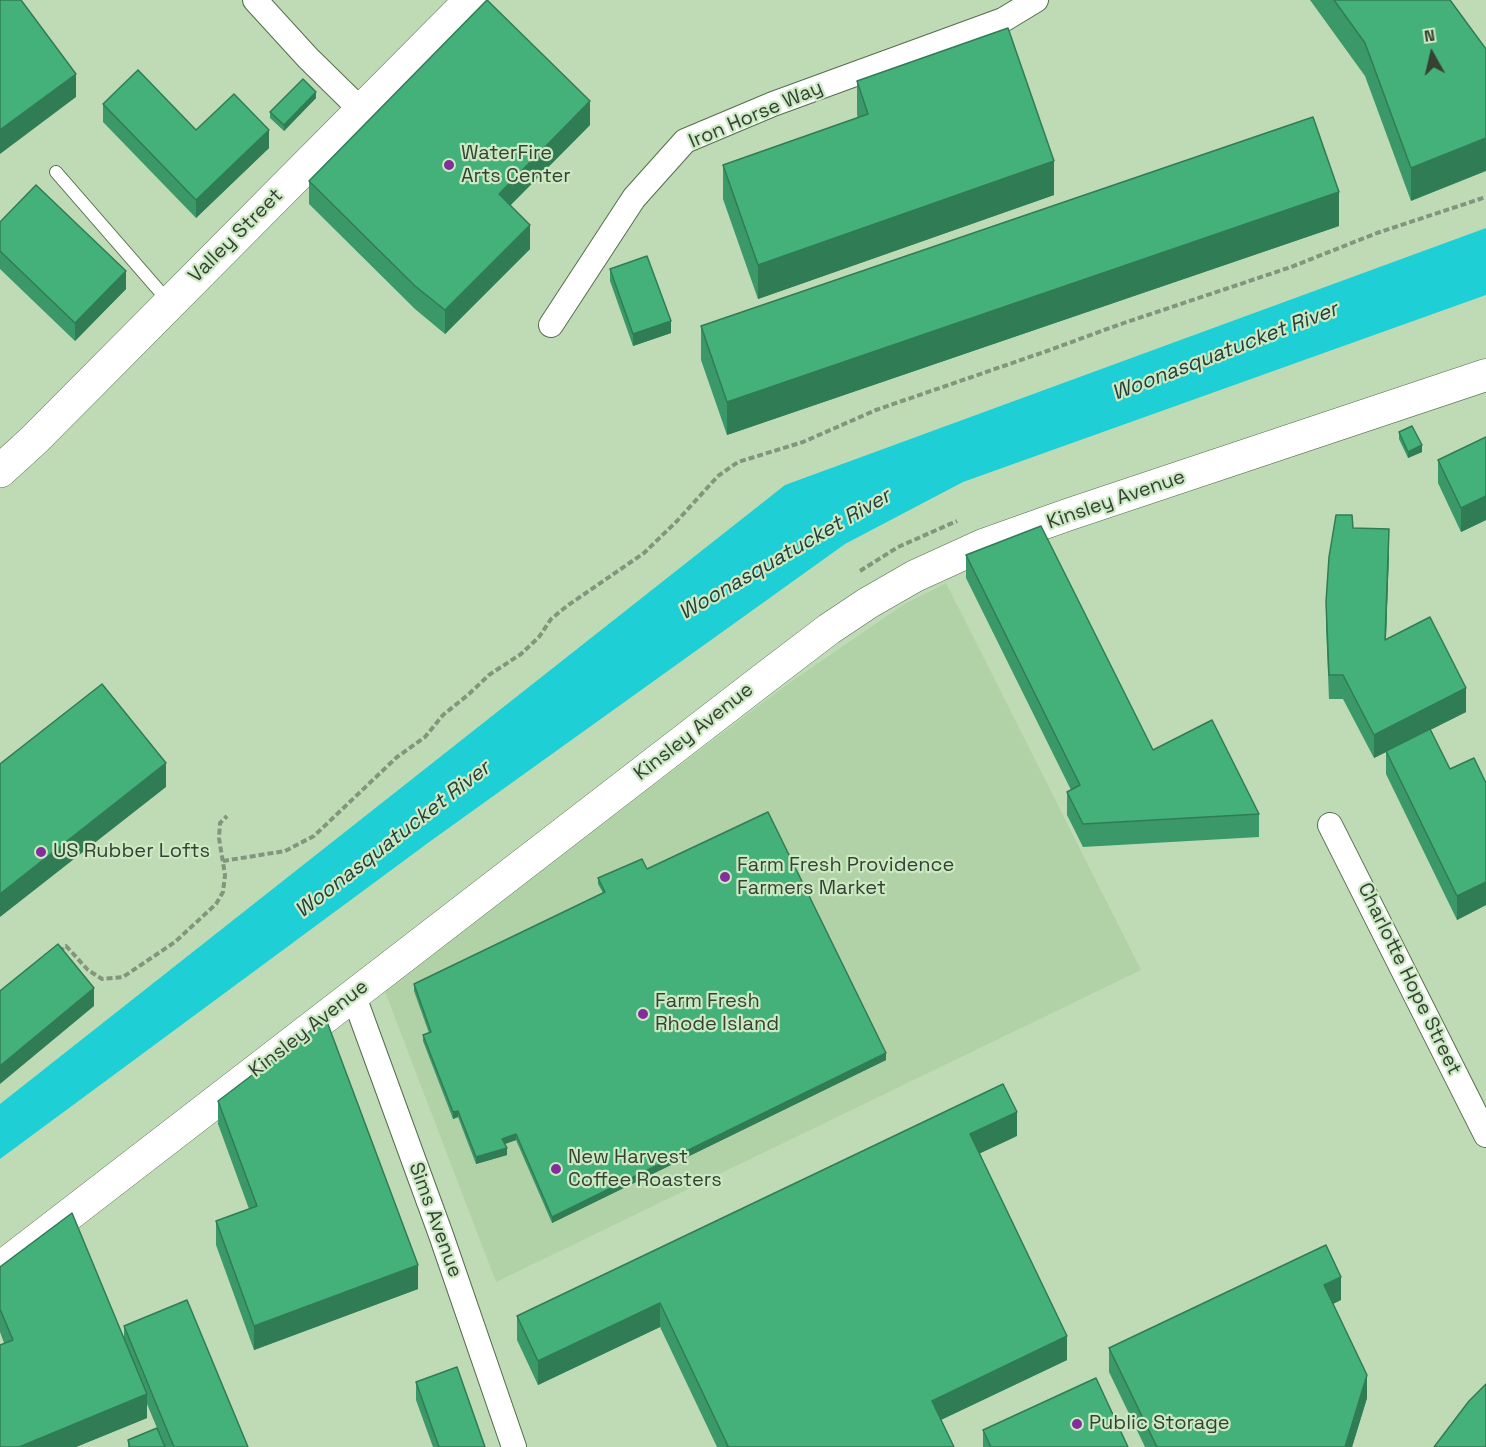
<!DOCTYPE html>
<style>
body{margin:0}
#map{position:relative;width:1486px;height:1447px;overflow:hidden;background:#bfdbb5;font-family:"Space Grotesk",sans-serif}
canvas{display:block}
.north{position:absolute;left:1402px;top:24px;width:60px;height:60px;-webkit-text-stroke:4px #cbe9c2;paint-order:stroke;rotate:352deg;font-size:16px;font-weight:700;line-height:24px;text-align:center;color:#354132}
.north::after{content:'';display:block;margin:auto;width:21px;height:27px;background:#354132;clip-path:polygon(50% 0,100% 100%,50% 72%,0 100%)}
</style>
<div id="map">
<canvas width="1486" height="1447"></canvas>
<div class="north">N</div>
</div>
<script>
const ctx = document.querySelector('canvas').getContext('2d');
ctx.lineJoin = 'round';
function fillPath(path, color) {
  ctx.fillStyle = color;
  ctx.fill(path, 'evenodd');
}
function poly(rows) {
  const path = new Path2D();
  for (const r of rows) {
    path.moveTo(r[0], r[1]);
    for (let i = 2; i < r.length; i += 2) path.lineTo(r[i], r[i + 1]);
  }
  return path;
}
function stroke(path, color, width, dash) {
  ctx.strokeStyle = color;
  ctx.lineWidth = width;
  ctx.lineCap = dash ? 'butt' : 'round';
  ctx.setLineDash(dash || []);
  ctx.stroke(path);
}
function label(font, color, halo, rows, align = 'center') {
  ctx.font = font + ' "Space Grotesk",sans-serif';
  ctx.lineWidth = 4.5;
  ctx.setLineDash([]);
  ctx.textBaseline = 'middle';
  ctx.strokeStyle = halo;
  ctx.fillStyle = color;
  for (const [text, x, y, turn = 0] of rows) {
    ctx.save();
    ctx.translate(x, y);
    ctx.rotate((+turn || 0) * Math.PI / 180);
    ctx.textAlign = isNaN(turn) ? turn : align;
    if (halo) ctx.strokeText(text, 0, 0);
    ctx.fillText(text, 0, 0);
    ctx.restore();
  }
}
const built = poly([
 [946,583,1141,970,496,1282,384,989,785,686,903,605]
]);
const water = poly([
 [1486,228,1486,295,963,482,845,544,432,840,0,1159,0,1104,785,485]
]);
const path = poly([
 [860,571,898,547,957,521],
 [223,861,285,851,314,836,397,757,425,737,443,715,469,694,489,675,521,654,539,637,551,619,567,606,644,553,677,521,718,476,738,462,803,442,876,410,1047,351,1118,325,1291,267,1377,233,1486,197],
 [59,952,66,946,88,970,102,979,123,977,175,942,216,904,223,892,225,875,219,838,220,823,227,816]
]);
const service = poly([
 [56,172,169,302]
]);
const minor = poly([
 [255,0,308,58,362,111],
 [551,325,634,198,685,141,773,104,1003,20,1036,0],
 [1330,825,1486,1135],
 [353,994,441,1235,514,1447]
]);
const tertiary = poly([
 [0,1268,766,677,829,629,868,603,915,576,983,545,1067,515,1486,375]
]);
const secondary = poly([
 [0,471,34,440,471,0]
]);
const wall = poly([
 [1310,0,1450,0,1411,201,1365,76],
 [857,81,1054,195,758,299,723,199,723,165,858,118,857,115],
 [316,98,284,131,270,118,270,112],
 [103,104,196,130,269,148,196,218,103,122],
 [590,125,510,205,530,249,445,334,415,309,309,204,309,181],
 [0,222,126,289,75,341,0,269],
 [1339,226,727,435,701,360,701,326],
 [610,269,671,333,633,346,610,281],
 [1399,432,1422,452,1408,458,1399,439],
 [1486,437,1486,520,1461,532,1438,483,1438,460],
 [1353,528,1389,552,1386,639,1466,712,1430,730,1450,769,1486,783,1486,905,1457,920,1386,774,1386,752,1374,758,1343,699,1329,699,1326,625,1326,602],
 [966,555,1153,750,1259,814,1259,837,1083,847,1067,815,1067,792,1071,790,966,578],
 [647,869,886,1060,552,1223,516,1140,505,1144,507,1155,476,1164,458,1117,453,1119,423,1041,423,1035,429,1033,414,991,414,984,603,893,598,884,598,878],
 [218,1101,418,1289,254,1350,216,1245,216,1221,249,1209,218,1124],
 [1017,1136,980,1153,1067,1360,941,1420,954,1447,717,1447,660,1327,538,1385,517,1340,517,1316],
 [0,1267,124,1339,124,1326,248,1447,128,1447,128,1440,157,1428,147,1404,147,1418,76,1447,0,1447,4,1343,0,1332],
 [1341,1300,1333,1304,1367,1398,1352,1447,1145,1447,1109,1372,1109,1348],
 [416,1382,485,1447,433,1447,416,1400],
 [983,1430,1128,1447,983,1447]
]);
const shadedWall = poly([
 [76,74,76,97,0,154,0,130],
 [316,92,316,98,284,131,284,125],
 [590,101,590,125,499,217,499,194],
 [269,130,269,148,196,218,196,200],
 [1486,138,1486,171,1411,201,1411,168],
 [1054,161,1054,195,758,299,758,265],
 [1339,192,1339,226,727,435,727,402],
 [530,225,530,249,445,334,445,310],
 [126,271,126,289,75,341,75,323],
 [671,321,671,333,633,346,633,334],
 [1422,445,1422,452,1408,458,1408,452],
 [1486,496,1486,520,1461,532,1461,508],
 [1389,529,1389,552,1385,663,1385,640],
 [1466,688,1466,712,1374,758,1374,735],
 [166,763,166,787,0,917,0,894],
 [1486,882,1486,905,1457,920,1457,896],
 [94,988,94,1006,0,1084,0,1066],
 [886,1053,886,1060,552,1223,552,1217],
 [458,1111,458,1117,453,1119,453,1112],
 [1017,1112,1017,1136,970,1158,970,1134],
 [516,1134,516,1140,502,1145,502,1139],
 [507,1148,507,1155,476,1164,476,1157],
 [418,1265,418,1289,254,1350,254,1326],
 [1341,1277,1341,1300,1324,1308,1324,1285],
 [660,1303,660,1327,538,1385,538,1361],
 [1067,1336,1067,1360,932,1424,932,1401],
 [1367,1375,1367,1398,1352,1447,1345,1447],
 [147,1394,147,1418,76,1447,19,1447]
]);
const building = poly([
 [0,0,21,0,76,74,0,130,0,0],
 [487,0,590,101,499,194,530,225,445,310,415,286,309,181,487,0],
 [1334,0,1450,0,1486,49,1486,138,1411,168,1365,43,1334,0],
 [1008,28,1054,161,758,265,723,165,868,114,857,81,1008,28],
 [138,70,196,130,234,94,269,130,196,200,103,104,138,70],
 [303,79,316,92,284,125,270,112,303,79],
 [1313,117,1339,192,727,402,701,326,1313,117],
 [36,185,126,271,75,323,0,251,0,222,36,185],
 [647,256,671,321,633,334,610,269,647,256],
 [1412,426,1422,445,1408,452,1399,432,1412,426],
 [1486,437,1486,496,1461,508,1438,460,1486,437],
 [1336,515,1352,515,1353,528,1389,529,1385,640,1430,617,1466,688,1374,735,1343,675,1329,675,1326,602,1329,557,1336,515],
 [1041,526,1153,750,1212,720,1259,814,1083,824,1067,792,1080,785,966,555,1041,526],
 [102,684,166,763,0,894,0,764,102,684],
 [1430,729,1450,769,1474,758,1486,783,1486,882,1457,896,1386,751,1430,729],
 [768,812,886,1053,552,1217,516,1134,502,1139,507,1148,476,1157,458,1111,453,1112,423,1035,431,1032,414,984,605,892,598,878,642,859,647,869,768,812],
 [58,944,94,988,0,1066,0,991,58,944],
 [326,1019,418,1265,254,1326,216,1221,257,1206,218,1101,326,1019],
 [1003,1084,1017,1112,970,1134,1067,1336,932,1401,954,1447,726,1447,728,1446,660,1303,538,1361,517,1316,1003,1084],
 [72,1213,147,1394,19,1447,0,1447,0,1345,13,1340,0,1309,0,1267,72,1213],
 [1326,1245,1341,1277,1324,1285,1367,1375,1345,1447,1157,1447,1109,1348,1326,1245],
 [187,1300,248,1447,174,1447,124,1326,187,1300],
 [457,1367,485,1447,439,1447,416,1382,457,1367],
 [1096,1378,1128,1447,991,1447,983,1430,1096,1378],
 [1486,1384,1486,1447,1434,1447,1469,1401,1486,1384],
 [157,1428,165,1447,130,1447,128,1440,157,1428]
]);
const markers = [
 [449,165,6,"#842e9c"],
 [41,852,6,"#842e9c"],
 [725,877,6,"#842e9c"],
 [643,1014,6,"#842e9c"],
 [556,1169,6,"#842e9c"],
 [1077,1424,6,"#842e9c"]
];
const streetNames = [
 ["Iron Horse Way",756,115,-23],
 ["Valley Street",236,236,-45],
 ["Kinsley Avenue",1116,500,-19],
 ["Kinsley Avenue",694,732,-38],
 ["Charlotte Hope Street",1409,979,64],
 ["Kinsley Avenue",309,1029,-38],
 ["Sims Avenue",435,1220,70]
];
const poiNames = [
 ["WaterFire",461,154],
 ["Arts Center",461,177],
 ["US Rubber Lofts",53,852],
 ["Farm Fresh Providence",737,866],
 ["Farmers Market",737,889],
 ["Farm Fresh",655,1002],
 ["Rhode Island",655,1025],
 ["New Harvest",568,1158],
 ["Coffee Roasters",568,1181],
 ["Public Storage",1089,1424]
];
const waterNames = [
 ["Woonasquatucket River",1225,352,-21],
 ["Woonasquatucket River",785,555,-30],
 ["Woonasquatucket River",393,840,-38]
];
fillPath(built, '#b0d2a6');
fillPath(water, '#1ed0d5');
stroke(service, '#546e4c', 14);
stroke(minor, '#546e4c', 26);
stroke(tertiary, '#546e4c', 33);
stroke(secondary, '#546e4c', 34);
stroke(path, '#81967a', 4, [6, 3]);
stroke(service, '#fff', 12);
stroke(minor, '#fff', 24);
stroke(tertiary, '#fff', 32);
stroke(secondary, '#fff', 33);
fillPath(wall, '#3b9869');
fillPath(shadedWall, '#307c55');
fillPath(building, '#45b17a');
stroke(building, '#307c55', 1.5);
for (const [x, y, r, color] of markers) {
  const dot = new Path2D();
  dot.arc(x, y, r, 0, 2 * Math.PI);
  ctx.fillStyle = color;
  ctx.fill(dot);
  stroke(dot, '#cbe9c2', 2);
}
label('20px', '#354132', '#cbe9c2', streetNames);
label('20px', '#354132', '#cbe9c2', poiNames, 'left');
label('italic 21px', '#243d3e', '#cbe9c2', waterNames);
</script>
